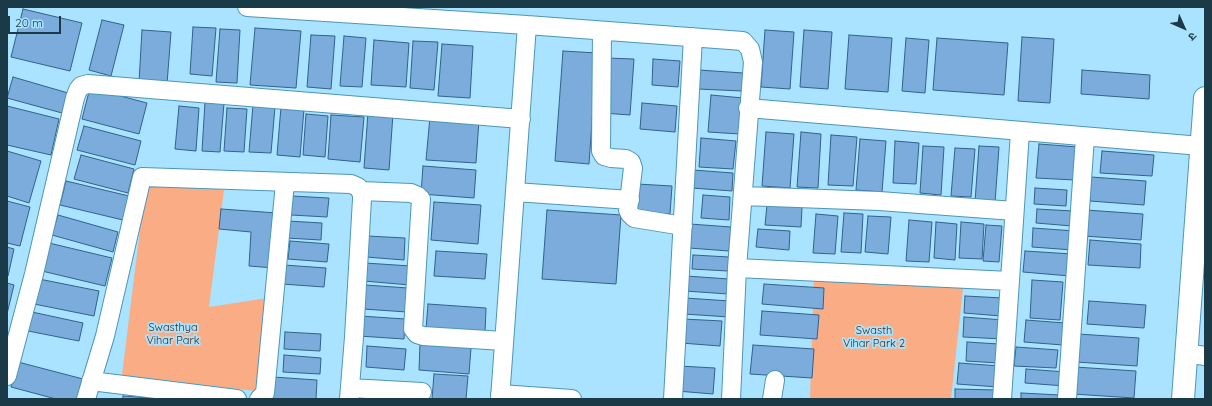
<!DOCTYPE html>
<meta charset="utf-8">
<style>
body{margin:0}
#map{position:relative;width:1212px;height:406px;overflow:hidden;background:#a9e3ff;font-family:Quicksand,"Noto Sans Devanagari",sans-serif}
canvas{display:block}
.frame{position:absolute;inset:0;border:8px solid #1b3a47;pointer-events:none}
.north{position:absolute;left:1164px;top:8px;width:40px;height:40px;-webkit-text-stroke:3px #a9e3ff;paint-order:stroke;rotate:135deg;font-size:11px;font-weight:700;line-height:16px;text-align:center;color:#1b3a47}
.north::after{content:'';display:block;margin:auto;width:14px;height:18px;background:#1b3a47;clip-path:polygon(50% 0,100% 100%,50% 72%,0 100%)}
.scale{position:absolute;left:8px;top:16px;width:53px;height:18px;box-sizing:border-box;border:2px solid #1b3a47;border-top:0;padding-left:5px;font-size:12px;line-height:14px;white-space:nowrap;color:#1b3a47;-webkit-text-stroke:3px #a9e3ff;paint-order:stroke}
</style>
<div id="map">
<canvas width="1212" height="406"></canvas>
<div class="frame"></div>
<div class="north">उ</div>
<div class="scale">20 m</div>
</div>
<script>
const ctx = document.querySelector('canvas').getContext('2d');
ctx.lineJoin = 'round';
function fillPath(path, color) {
  ctx.fillStyle = color;
  ctx.fill(path, 'evenodd');
}
function poly(rows) {
  const path = new Path2D();
  for (const r of rows) {
    path.moveTo(r[0], r[1]);
    for (let i = 2; i < r.length; i += 2) path.lineTo(r[i], r[i + 1]);
  }
  return path;
}
function stroke(path, color, width, dash) {
  ctx.strokeStyle = color;
  ctx.lineWidth = width;
  ctx.lineCap = dash ? 'butt' : 'round';
  ctx.setLineDash(dash || []);
  ctx.stroke(path);
}
function label(font, color, halo, rows, align = 'center') {
  ctx.font = font + ' Quicksand,sans-serif';
  ctx.lineWidth = 3.5;
  ctx.setLineDash([]);
  ctx.textBaseline = 'middle';
  ctx.strokeStyle = halo;
  ctx.fillStyle = color;
  for (const [text, x, y, turn = 0] of rows) {
    ctx.save();
    ctx.translate(x, y);
    ctx.rotate((+turn || 0) * Math.PI / 180);
    ctx.textAlign = isNaN(turn) ? turn : align;
    if (halo) ctx.strokeText(text, 0, 0);
    ctx.fillText(text, 0, 0);
    ctx.restore();
  }
}
const green = poly([
 [146,181,224,190,209,307,267,298,255,391,122,375],
 [965,270,951,399,810,399,814,273]
]);
const building = poly([
 [23,9,82,23,70,71,11,57,23,9],
 [102,20,124,25,111,76,89,70,102,20],
 [193,27,216,28,212,76,190,74,193,27],
 [255,28,301,31,296,88,250,85,255,28],
 [220,29,240,30,237,83,216,82,220,29],
 [142,30,171,32,167,84,139,82,142,30],
 [765,30,794,32,790,89,761,87,765,30],
 [804,30,832,32,828,89,800,87,804,30],
 [311,35,335,36,331,89,307,87,311,35],
 [849,35,892,38,888,92,845,89,849,35],
 [344,36,366,38,362,87,340,86,344,36],
 [1022,37,1054,39,1050,103,1018,101,1022,37],
 [906,38,929,40,925,93,902,91,906,38],
 [937,38,1008,43,1004,95,933,90,937,38],
 [374,40,409,43,406,87,371,85,374,40],
 [413,41,438,42,434,90,410,88,413,41],
 [442,44,473,46,470,98,438,96,442,44],
 [563,51,597,53,589,164,555,161,563,51],
 [607,58,634,59,630,115,603,113,607,58],
 [653,59,680,61,678,87,652,85,653,59],
 [699,70,743,73,742,91,698,89,699,70],
 [1082,70,1150,75,1149,99,1081,94,1082,70],
 [13,77,68,93,62,113,7,98,13,77],
 [90,88,147,103,139,134,82,119,90,88],
 [711,95,743,98,740,134,708,132,711,95],
 [205,102,224,103,220,152,202,151,205,102],
 [642,103,677,106,675,132,640,129,642,103],
 [253,105,275,107,271,153,249,152,253,105],
 [7,106,59,119,51,155,7,145,7,106],
 [179,106,199,108,196,151,175,149,179,106],
 [281,107,304,109,300,157,277,155,281,107],
 [227,108,247,109,244,152,224,151,227,108],
 [368,112,393,114,389,170,364,168,368,112],
 [306,114,328,116,325,157,303,155,306,114],
 [331,115,364,117,360,162,328,159,331,115],
 [430,117,479,120,476,163,426,160,430,117],
 [84,126,141,141,135,165,77,150,84,126],
 [766,132,794,134,790,188,762,186,766,132],
 [801,132,821,134,818,188,797,187,801,132],
 [831,135,857,137,853,186,828,185,831,135],
 [701,138,736,141,733,169,699,167,701,138],
 [860,139,886,141,882,192,856,190,860,139],
 [895,141,919,143,916,184,893,183,895,141],
 [1039,144,1078,147,1075,180,1036,178,1039,144],
 [923,146,944,147,941,195,920,193,923,146],
 [979,146,999,147,995,203,975,202,979,146],
 [955,148,975,149,971,197,951,196,955,148],
 [7,151,41,161,29,203,7,196,7,151],
 [1102,151,1154,155,1152,176,1100,173,1102,151],
 [81,155,134,169,128,193,74,179,81,155],
 [423,166,476,170,474,198,421,194,423,166],
 [693,170,733,173,732,191,692,188,693,170],
 [1091,177,1146,181,1144,205,1090,201,1091,177],
 [66,181,129,196,123,220,60,205,66,181],
 [637,184,672,186,670,214,635,212,637,184],
 [1035,188,1067,190,1066,206,1034,204,1035,188],
 [703,195,730,197,729,220,701,218,703,195],
 [292,196,329,198,327,217,291,215,292,196],
 [7,201,30,207,20,246,7,243,7,201],
 [434,202,481,205,478,244,431,240,434,202],
 [767,205,802,207,801,227,765,225,767,205],
 [221,209,277,213,274,268,249,266,251,232,219,229,221,209],
 [1037,209,1073,211,1072,226,1036,223,1037,209],
 [547,210,621,215,616,284,542,279,547,210],
 [1086,210,1143,214,1141,240,1084,236,1086,210],
 [844,213,863,214,861,253,841,252,844,213],
 [816,214,838,216,835,254,813,253,816,214],
 [58,215,118,232,113,252,52,235,58,215],
 [868,216,891,217,888,254,865,252,868,216],
 [909,220,932,222,929,262,906,261,909,220],
 [287,221,322,223,321,240,286,238,287,221],
 [936,222,957,224,955,260,934,258,936,222],
 [961,222,984,224,982,259,959,258,961,222],
 [690,224,731,227,729,251,689,248,690,224],
 [986,225,1002,226,999,262,983,261,986,225],
 [1033,228,1075,231,1073,250,1032,247,1033,228],
 [758,229,790,231,789,250,756,247,758,229],
 [367,236,405,238,404,260,366,257,367,236],
 [1090,240,1141,244,1140,268,1088,265,1090,240],
 [290,241,329,244,327,262,288,259,290,241],
 [49,243,112,258,105,286,42,271,49,243],
 [7,247,14,249,8,276,7,276,7,247],
 [436,251,487,254,485,279,434,276,436,251],
 [1025,251,1072,254,1070,276,1023,272,1025,251],
 [693,255,729,257,728,271,692,269,693,255],
 [365,263,411,266,410,285,364,281,365,263],
 [284,265,326,268,324,287,282,284,284,265],
 [686,276,729,279,728,294,685,291,686,276],
 [39,279,99,291,94,316,34,304,39,279],
 [1032,280,1063,282,1060,320,1030,318,1032,280],
 [7,283,14,285,7,314,7,283],
 [764,284,824,288,823,309,762,304,764,284],
 [365,285,408,288,407,312,363,309,365,285],
 [965,296,1003,298,1001,316,964,313,965,296],
 [685,298,730,301,729,317,684,314,685,298],
 [1089,301,1146,305,1144,328,1087,324,1089,301],
 [428,304,486,308,485,333,426,329,428,304],
 [762,311,819,315,817,339,760,335,762,311],
 [32,312,83,323,79,341,28,331,32,312],
 [360,316,405,319,404,339,359,336,360,316],
 [964,317,1004,320,1003,339,963,337,964,317],
 [683,319,722,321,720,346,681,343,683,319],
 [1026,320,1065,323,1063,345,1024,342,1026,320],
 [285,332,321,334,320,351,284,349,285,332],
 [1078,334,1139,338,1137,366,1076,362,1078,334],
 [967,342,999,344,998,363,966,361,967,342],
 [420,344,471,348,469,374,419,370,420,344],
 [753,345,814,349,812,378,750,374,753,345],
 [367,346,406,349,404,370,366,367,367,346],
 [1016,347,1058,350,1056,368,1014,366,1016,347],
 [284,355,321,358,320,374,283,372,284,355],
 [18,362,83,379,78,399,56,399,11,387,18,362],
 [959,363,1000,366,998,387,957,384,959,363],
 [679,366,715,368,713,394,677,391,679,366],
 [1075,367,1136,371,1134,398,1073,394,1075,367],
 [1026,369,1066,372,1065,386,1025,383,1026,369],
 [434,374,468,376,466,399,432,399,434,374],
 [273,377,317,380,316,399,272,399,273,377],
 [955,389,996,390,996,399,955,399,955,389],
 [1021,393,1060,395,1059,399,1021,399,1021,393],
 [123,396,151,398,151,399,123,399,123,396]
]);
const street = poly([
 [247,7,527,25,743,41,750,49,753,62,737,268,731,399],
 [602,31,601,151,604,156,611,158,626,159,631,162,633,168,628,210,630,214,634,218,683,226],
 [748,108,1201,146],
 [361,191,411,193,418,196,421,199,413,329,417,334,423,336,504,341],
 [515,192,630,200],
 [743,196,879,201,1014,211],
 [737,268,1010,281],
 [1186,353,1205,356],
 [7,376,34,274,75,98,78,90,81,86,88,84,521,119],
 [91,381,237,399],
 [350,388,422,392],
 [500,394,572,399],
 [86,399,105,336,142,177,351,184,358,187,362,194,362,199,354,337,349,399],
 [259,399,265,393,285,183],
 [500,399,527,25],
 [673,399,693,37],
 [772,399,775,380],
 [1002,399,1020,132],
 [1067,399,1085,137]
]);
const secondary = poly([
 [1183,399,1205,98]
]);
const parkNames = [
 ["Swasthya",173,328],
 ["Vihar Park",173,341],
 ["Swasth",874,331],
 ["Vihar Park 2",874,344]
];
fillPath(green, '#faad84');
fillPath(building, '#7bacdc');
stroke(building, '#32618c', 1);
stroke(street, '#4d96b6', 20);
stroke(secondary, '#4d96b6', 24);
stroke(street, '#fff', 18);
stroke(secondary, '#fff', 22);
label('11px', '#49240e', '#a9e3ff', parkNames);
</script>
